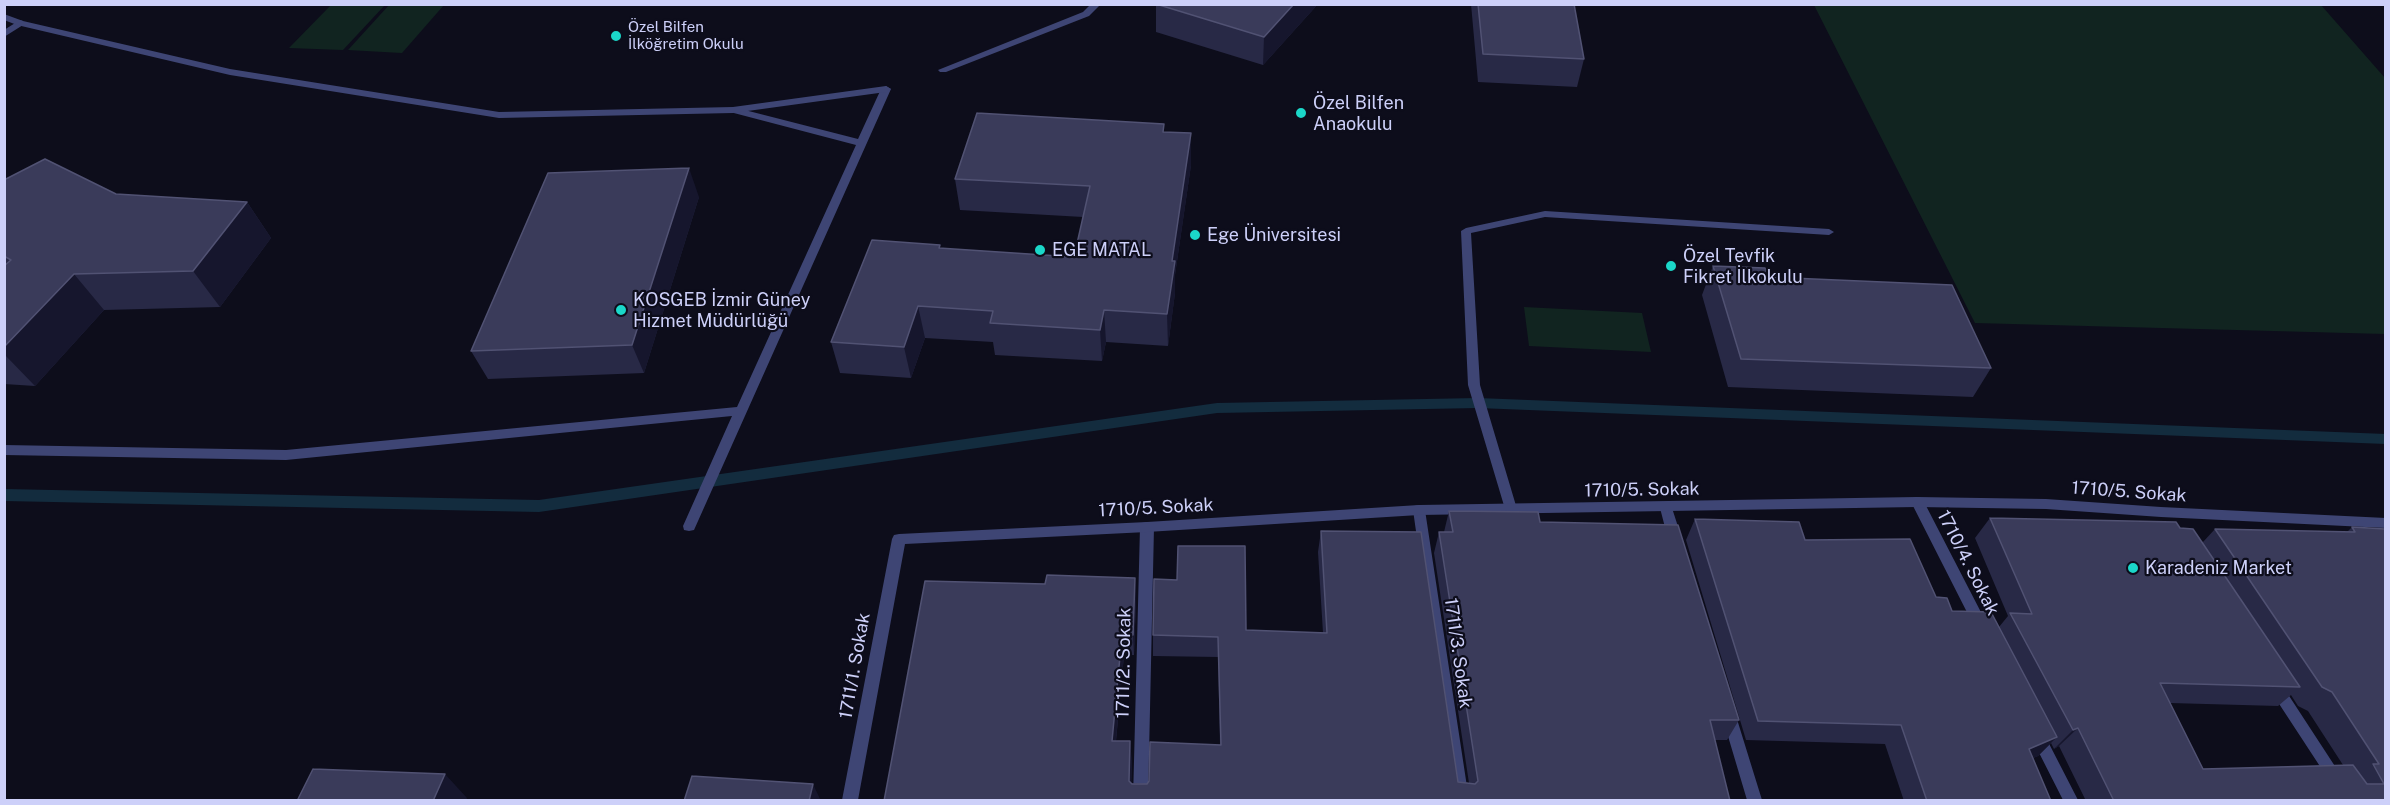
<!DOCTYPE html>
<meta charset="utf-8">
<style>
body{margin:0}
#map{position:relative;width:2390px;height:805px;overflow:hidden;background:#0d0d1b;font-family:"Public Sans",sans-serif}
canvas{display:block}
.frame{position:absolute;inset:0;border:6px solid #cdd0f9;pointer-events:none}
</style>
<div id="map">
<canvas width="2390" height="805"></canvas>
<div class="frame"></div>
</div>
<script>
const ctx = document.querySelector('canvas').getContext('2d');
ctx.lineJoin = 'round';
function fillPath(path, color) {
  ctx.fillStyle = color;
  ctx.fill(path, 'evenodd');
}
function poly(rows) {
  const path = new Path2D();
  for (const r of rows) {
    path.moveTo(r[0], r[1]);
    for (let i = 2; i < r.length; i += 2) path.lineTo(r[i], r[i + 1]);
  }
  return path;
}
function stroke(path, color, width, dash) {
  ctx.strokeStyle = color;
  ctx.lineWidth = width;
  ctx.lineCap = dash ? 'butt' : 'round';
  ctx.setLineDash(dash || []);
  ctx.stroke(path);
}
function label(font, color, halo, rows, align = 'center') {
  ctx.font = font + ' "Public Sans",sans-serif';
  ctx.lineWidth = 4.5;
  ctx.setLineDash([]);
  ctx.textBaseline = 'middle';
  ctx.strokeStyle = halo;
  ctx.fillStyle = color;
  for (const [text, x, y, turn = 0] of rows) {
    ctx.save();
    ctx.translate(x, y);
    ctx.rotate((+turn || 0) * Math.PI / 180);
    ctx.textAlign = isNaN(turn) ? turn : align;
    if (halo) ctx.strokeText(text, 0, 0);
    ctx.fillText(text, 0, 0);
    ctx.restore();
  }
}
const green = poly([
 [390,4,444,5,402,53,348,50],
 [331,5,385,5,343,50,289,48],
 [1814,5,2321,5,2385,78,2385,334,1975,323],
 [1524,307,1642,313,1651,352,1529,346]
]);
const stream = poly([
 [1478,398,2386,434,2386,444,1478,408,1217,413,539,512,4,501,4,489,539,500,1217,403,1478,398]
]);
const service = poly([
 [20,20,23,21,23,25,4,37,4,30,20,20],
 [886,86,891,89,694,530,689,531,684,530,683,526,732,416,286,460,4,455,4,445,286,450,737,407,856,145,730,112,728,110,733,107,858,139,881,89,886,86],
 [1545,211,1829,229,1834,232,1829,235,1545,217,1471,233,1480,385,1517,509,1516,513,1511,514,1506,513,1505,509,1468,385,1461,231,1466,228,1545,211]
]);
const minor = poly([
 [1091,4,1101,4,1089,16,946,72,940,72,938,70,1083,12,1091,4],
 [4,14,23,21,230,69,499,112,733,107,886,86,891,89,886,92,733,113,499,118,230,75,17,25,4,20,4,14],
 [1917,497,1922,498,1985,620,1987,624,1985,628,1980,630,1975,628,1911,502,1912,498,1917,497],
 [1666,503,1671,504,1672,508,1682,539,1680,543,1675,544,1670,543,1668,539,1660,508,1661,504,1666,503],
 [1419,505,1424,506,1425,510,1469,800,1454,800,1413,510,1414,506,1419,505],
 [1147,522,1152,523,1154,527,1148,800,1133,800,1140,527,1142,523,1147,522],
 [2275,680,2280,682,2357,800,2342,800,2270,690,2268,686,2270,682,2275,680],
 [1729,709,1734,711,1736,716,1762,800,1747,800,1722,716,1724,711,1729,709],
 [2037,728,2042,730,2078,800,2063,800,2030,735,2032,730,2037,728]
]);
const tertiary = poly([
 [1917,497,2046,499,2161,507,2386,518,2386,528,2161,517,2046,509,1917,507,1419,515,1147,532,905,544,858,800,842,800,892,539,894,535,899,534,1147,522,1419,505,1917,497]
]);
const wall = poly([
 [1156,4,1318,4,1263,65,1156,32],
 [1471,4,1574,4,1584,59,1577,87,1478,82],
 [1165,132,1191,133,1191,165,1175,275,1175,293,1168,346,1106,342,1102,361,995,355,993,342,925,338,911,378,840,373,831,342,940,245,940,248,1074,257,1083,217,960,210,955,179],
 [4,180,116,194,247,202,271,238,220,307,104,310,35,386,4,384],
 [699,197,644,373,488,379,471,351],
 [1713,266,1768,277,1991,368,1973,397,1728,387,1702,295],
 [1449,511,1540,522,1739,720,1727,740,1715,740,1730,801,884,801,1136,599,1134,655,1124,655,1116,741,1132,761,1131,783,1147,784,1220,745,1218,657,1153,656,1153,635,1246,630,1323,633,1318,552,1321,531,1458,782,1469,783,1434,553,1439,532,1444,532],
 [1990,518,2180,528,2203,542,2215,529,2347,532,2352,527,2385,529,2385,801,2086,801,2059,746,2054,749,2051,743,2038,756,2033,758,2051,801,1904,801,1885,744,1746,740,1686,540,1695,519,1805,540,1936,597,1952,611,1999,627,2008,616,1975,538],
 [2291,695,2298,706,2308,711,2343,765,2203,769,2170,703,2278,706]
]);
const shadedWall = poly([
 [1294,4,1318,4,1263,65,1264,37],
 [1191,133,1191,165,1175,275,1175,293,1168,346,1167,314,1172,261],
 [689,168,699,197,644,373,632,345],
 [247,202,271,238,220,307,193,271],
 [74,274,104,310,35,386,4,354,4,347],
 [918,306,925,338,911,378,904,347],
 [1104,310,1106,342,1102,361,1100,330],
 [1135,578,1136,599,1134,655,1133,635],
 [1122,635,1124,655,1114,760,1112,741],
 [2078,728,2059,746,2054,749,2073,730],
 [2057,737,2038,756,2011,768,2029,749],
 [1130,741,1132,761,1131,800,1129,781],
 [445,774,467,798,466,801,433,801],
 [813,784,821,801,809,801]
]);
const building = poly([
 [1156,4,1294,4,1264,37,1156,4],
 [1478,4,1574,4,1584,59,1483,54,1478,4],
 [977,113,1164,124,1163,132,1191,133,1172,261,1175,261,1167,314,1104,310,1100,330,990,323,993,311,918,306,904,347,831,342,872,240,940,245,939,248,1074,257,1090,186,955,179,977,113],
 [45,159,116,194,247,202,193,271,74,274,4,347,4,266,11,260,4,256,4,180,45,159],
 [689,168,632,345,471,351,548,173,689,168],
 [1713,266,1765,268,1768,277,1952,285,1991,368,1741,359,1713,266],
 [1449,511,1538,512,1540,522,1678,525,1739,720,1710,720,1730,801,884,801,925,581,1045,584,1047,575,1135,578,1133,635,1122,635,1112,741,1130,741,1129,781,1132,784,1147,784,1149,781,1150,742,1221,745,1218,637,1153,635,1154,579,1177,580,1178,546,1245,546,1246,630,1327,633,1321,531,1421,532,1458,782,1475,784,1478,781,1439,532,1453,532,1449,511],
 [1990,518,2176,522,2180,528,2193,529,2300,687,2160,683,2203,769,2353,765,2367,784,2384,784,2373,764,2379,764,2332,692,2322,687,2215,529,2355,532,2352,527,2385,529,2385,801,2114,801,2078,728,2073,730,2010,613,2032,614,1990,518],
 [1695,519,1799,522,1805,540,1910,539,1936,597,1947,598,1952,611,1991,612,2057,737,2029,749,2051,801,1927,801,1901,725,1758,721,1695,519],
 [313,769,445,774,433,801,297,801,313,769],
 [692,776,813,784,809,801,684,801,692,776]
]);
const markers = [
 [616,36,6,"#1bd7c9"],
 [1301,113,6,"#1bd7c9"],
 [1195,235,6,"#1bd7c9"],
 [1040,250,6,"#1bd7c9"],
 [1671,266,6,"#1bd7c9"],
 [621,310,6,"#1bd7c9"],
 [2133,568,6,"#1bd7c9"]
];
const farPoinames = [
 ["Özel Bilfen",628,27],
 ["İlköğretim Okulu",628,44]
];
const poiNames = [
 ["Özel Bilfen",1313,103],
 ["Anaokulu",1313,124],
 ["Ege Üniversitesi",1207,235],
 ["EGE MATAL",1052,250],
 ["Özel Tevfik",1683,256],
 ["Fikret İlkokulu",1683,277],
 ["KOSGEB İzmir Güney",633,300],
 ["Hizmet Müdürlüğü",633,321],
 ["Karadeniz Market",2145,568]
];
const streetNames = [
 ["1710/5. Sokak",1642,490,-1],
 ["1710/5. Sokak",2129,492,4],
 ["1710/5. Sokak",1156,508,-3],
 ["1710/4. Sokak",1968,563,63],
 ["1711/3. Sokak",1458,653,82],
 ["1711/2. Sokak",1124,663,-89],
 ["1711/1. Sokak",855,666,-80]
];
fillPath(green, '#112420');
fillPath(stream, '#132c3e');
fillPath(service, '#3e4574');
fillPath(minor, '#3e4574');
fillPath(tertiary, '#3e4574');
fillPath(wall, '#282946');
fillPath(shadedWall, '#16162d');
fillPath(building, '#3a3b5a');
stroke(building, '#515273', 1.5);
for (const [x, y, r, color] of markers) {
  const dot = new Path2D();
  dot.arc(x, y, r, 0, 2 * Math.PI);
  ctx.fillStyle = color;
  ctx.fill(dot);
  stroke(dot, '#0d0d1b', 2);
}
label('15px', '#cdd0f9', '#0d0d1b', farPoinames, 'left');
label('18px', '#cdd0f9', '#0d0d1b', poiNames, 'left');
label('18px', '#cdd0f9', '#0d0d1b', streetNames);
</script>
